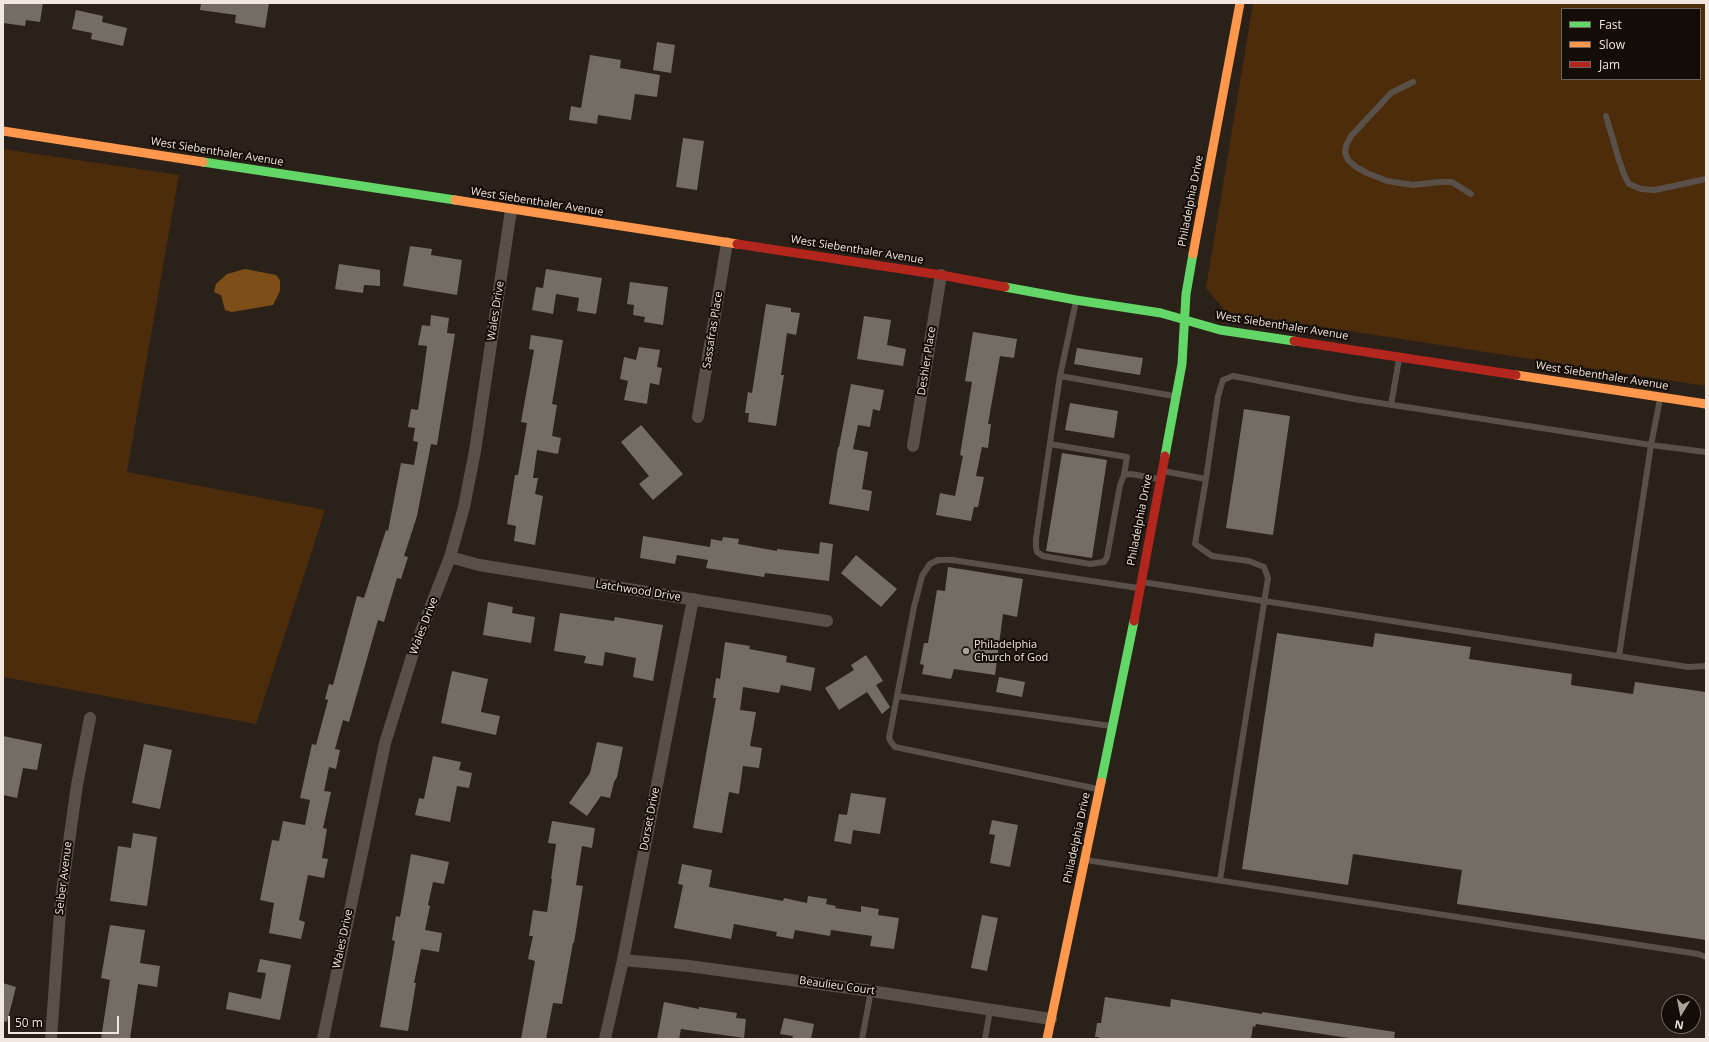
<!DOCTYPE html>
<style>
body{margin:0}
#map{position:relative;width:1709px;height:1042px;overflow:hidden;background:#2a2119;font-family:"Open Sans",sans-serif}
canvas{display:block}
.frame{position:absolute;inset:0;border:4px solid #f1e7de;pointer-events:none}
.legend{position:absolute;left:1561px;top:8px;width:140px;height:72px;box-sizing:border-box;background:#130c07;border:1px solid #6c645d;margin:0;padding:5px 7px;list-style:none;font-size:12px;color:#f1e7de}
.legend li{display:flex;align-items:center;gap:8px;height:20px}
.legend b{width:20px;border:1px solid #6c645d}
.north{position:absolute;left:1661px;top:994px;width:40px;height:40px;box-sizing:border-box;background:#130c07;border:1px solid #6c645d;border-radius:50%;rotate:190deg;font-size:11px;font-weight:700;line-height:16px;text-align:center;color:#f1e7de}
.north::after{content:'';display:block;margin:auto;width:14px;height:18px;background:#aba299;clip-path:polygon(50% 0,100% 100%,50% 72%,0 100%)}
.scale{position:absolute;left:8px;top:1016px;width:111px;height:18px;box-sizing:border-box;border:2px solid #f1e7de;border-top:0;padding-left:5px;font-size:12px;line-height:14px;white-space:nowrap;color:#f1e7de;-webkit-text-stroke:3px #130c07;paint-order:stroke}
</style>
<div id="map">
<canvas width="1709" height="1042"></canvas>
<div class="frame"></div>
<ul class="legend">
<li><b style="height:5px;background:#63d668"></b>Fast</li>
<li><b style="height:5px;background:#ff974d"></b>Slow</li>
<li><b style="height:5px;background:#b3261e"></b>Jam</li>
</ul>
<div class="north">N</div>
<div class="scale">50 m</div>
</div>
<script>
const ctx = document.querySelector('canvas').getContext('2d');
ctx.lineJoin = 'round';
function fillPath(path, color) {
  ctx.fillStyle = color;
  ctx.fill(path, 'evenodd');
}
function poly(rows) {
  const path = new Path2D();
  for (const r of rows) {
    path.moveTo(r[0], r[1]);
    for (let i = 2; i < r.length; i += 2) path.lineTo(r[i], r[i + 1]);
  }
  return path;
}
function stroke(path, color, width, dash) {
  ctx.strokeStyle = color;
  ctx.lineWidth = width;
  ctx.lineCap = dash ? 'butt' : 'round';
  ctx.setLineDash(dash || []);
  ctx.stroke(path);
}
function label(font, color, halo, rows, align = 'center') {
  ctx.font = font + ' "Open Sans",sans-serif';
  ctx.lineWidth = 4;
  ctx.setLineDash([]);
  ctx.textBaseline = 'middle';
  ctx.strokeStyle = halo;
  ctx.fillStyle = color;
  for (const [text, x, y, turn = 0] of rows) {
    ctx.save();
    ctx.translate(x, y);
    ctx.rotate((+turn || 0) * Math.PI / 180);
    ctx.textAlign = isNaN(turn) ? turn : align;
    if (halo) ctx.strokeText(text, 0, 0);
    ctx.fillText(text, 0, 0);
    ctx.restore();
  }
}
const green = poly([
 [1253,3,1706,3,1706,386,1226,312,1206,288],
 [1562,9,1700,9,1700,79,1562,79],
 [3,149,179,175,127,472,325,510,256,724,3,677]
]);
const water = poly([
 [245,269,276,275,280,280,280,291,273,305,232,312,225,310,221,295,214,292,216,284,227,274]
]);
const building = poly([
 [3,3,43,3,40,22,26,20,25,26,3,23],
 [201,3,269,3,265,28,235,23,236,15,200,10],
 [76,10,103,16,102,22,127,28,123,46,91,39,92,33,72,29],
 [657,42,675,45,671,73,653,70],
 [590,55,621,60,620,68,660,75,657,97,635,94,631,120,598,115,597,124,569,120,571,106,581,108],
 [683,138,704,141,697,190,676,187],
 [410,246,432,249,431,255,462,260,457,295,403,286],
 [339,264,380,270,380,286,364,285,363,293,335,289],
 [546,269,602,278,596,314,577,311,579,298,556,294,553,314,532,310,536,287,543,288],
 [630,282,668,287,663,325,644,322,645,317,633,315,634,305,627,304],
 [766,304,791,308,791,312,800,313,796,335,787,333,781,375,784,375,776,426,748,422,749,413,745,413,748,392,752,393],
 [431,315,449,318,447,333,455,334,437,445,431,444,417,516,404,556,408,557,401,579,397,578,384,622,378,620,349,722,343,720,335,749,340,750,336,769,329,767,324,791,331,792,323,828,327,829,322,858,328,859,324,878,308,875,299,920,305,922,301,939,269,933,274,903,260,900,272,840,279,841,283,821,305,825,310,800,300,798,312,744,316,745,328,700,325,699,329,684,333,685,357,596,364,598,386,530,388,531,401,463,414,465,418,442,413,441,415,428,408,427,411,409,418,410,424,369,427,346,418,345,422,325,430,326],
 [864,316,891,320,887,345,906,349,903,366,857,359],
 [973,332,1017,339,1014,358,1000,356,988,424,991,424,988,448,982,447,976,476,984,477,978,507,974,507,971,521,936,515,940,493,955,496,963,456,960,455,972,382,965,381],
 [531,335,563,340,552,404,557,405,552,436,561,438,558,454,537,450,533,478,538,478,535,494,543,496,535,545,514,541,516,526,507,524,515,475,518,475,527,423,521,422,534,350,529,349],
 [639,347,660,350,657,367,662,368,659,385,650,383,647,404,624,400,628,381,620,379,624,357,636,360],
 [1077,348,1143,358,1140,375,1074,364],
 [851,384,884,390,880,411,873,409,870,427,858,425,853,449,868,452,862,489,872,491,869,511,829,504,838,447,839,447],
 [1070,403,1118,411,1114,438,1065,430],
 [1244,409,1290,416,1273,535,1226,528],
 [641,425,683,474,653,500,639,484,649,476,621,442],
 [1062,453,1107,460,1092,558,1046,551],
 [643,536,710,547,711,539,722,541,723,537,739,539,738,544,777,551,777,549,819,554,820,542,833,544,829,581,765,573,764,577,706,568,708,560,677,555,675,564,640,558],
 [856,555,897,589,881,607,841,573],
 [948,567,1023,579,1017,617,1003,614,995,675,954,669,951,679,922,674,924,665,920,664,924,643,928,643,937,590,945,591],
 [488,602,513,607,512,613,535,617,531,643,483,635],
 [560,613,614,621,615,617,663,625,653,681,633,677,636,658,605,652,603,666,584,663,586,656,554,651],
 [1277,633,1373,647,1375,633,1471,647,1469,659,1572,674,1571,685,1633,694,1635,682,1706,692,1706,940,1457,904,1462,870,1353,854,1348,885,1242,869],
 [725,642,750,646,749,649,787,656,786,662,815,668,811,691,781,685,779,693,743,687,740,710,756,712,750,746,762,748,759,768,743,766,739,794,729,792,722,833,693,828,716,698,713,698,716,678,720,679],
 [866,655,883,681,876,685,890,707,882,714,867,692,839,710,825,688,854,670,851,665],
 [452,671,488,679,481,712,500,716,496,735,441,723],
 [999,677,1025,682,1022,697,996,692],
 [3,736,42,744,37,770,23,768,17,798,3,795],
 [597,742,623,747,617,777,614,782,610,798,601,796,587,816,569,803,590,773],
 [144,744,172,750,160,809,132,803],
 [433,756,461,762,459,770,472,773,469,788,457,786,450,822,415,815,419,798,424,799],
 [851,793,886,798,880,834,853,830,851,844,834,841,839,814,847,815],
 [992,820,1018,825,1010,867,990,863,995,835,989,834],
 [552,821,595,828,592,848,582,846,576,885,583,886,574,943,573,943,562,1004,553,1003,546,1039,521,1039,535,961,528,959,533,936,529,936,533,910,547,912,552,879,551,879,556,844,548,843],
 [133,833,157,837,147,906,110,901,118,846,131,848],
 [411,854,449,862,444,884,433,882,428,905,430,906,425,930,442,933,439,952,421,949,414,983,416,983,408,1031,380,1027,395,941,392,940,396,916,400,917],
 [682,864,712,870,709,887,783,901,784,898,807,903,808,896,827,899,826,904,836,906,835,908,861,912,861,906,879,909,878,915,899,918,894,949,870,946,872,936,831,930,830,936,795,930,793,939,776,936,777,932,734,924,731,939,674,928,683,885,678,884],
 [982,915,998,918,987,971,971,968],
 [110,925,145,930,140,963,160,966,157,987,138,984,130,1039,101,1039,110,980,101,978],
 [260,959,291,965,280,1020,226,1009,229,992,261,999,266,973,257,972],
 [3,983,16,987,7,1022,3,1021],
 [1105,997,1170,1007,1171,999,1262,1014,1262,1012,1395,1032,1394,1039,1355,1039,1256,1024,1255,1027,1253,1026,1251,1039,1099,1039,1099,1037,1095,1037,1097,1023,1101,1023],
 [664,1002,699,1009,699,1007,737,1013,736,1018,746,1019,744,1038,681,1029,679,1039,657,1039],
 [784,1018,814,1024,811,1039,792,1039,793,1036,780,1034]
]);
const lane = poly([
 [1413,82,1391,93,1380,105,1351,136,1346,146,1345,153,1348,160,1356,167,1367,173,1387,181,1413,185,1439,182,1452,182,1471,194],
 [1606,116,1619,160,1625,177,1629,184,1641,189,1655,190,1706,179],
 [1076,301,1060,376,1052,429,1036,539,1036,547,1037,552,1043,556,1090,564,1104,562,1107,557,1120,485,1124,475,1131,474,1159,479],
 [1060,376,1174,396],
 [1391,405,1399,359],
 [1050,444,1127,457,1124,475],
 [1163,471,1206,479,1218,396,1223,380,1233,376,1354,399,1651,445,1706,452],
 [1206,479,1195,544,1212,556,1249,561,1264,567,1268,578,1220,880],
 [1142,582,1688,667,1706,666],
 [1619,656,1651,445,1660,399],
 [897,696,1111,726],
 [1098,789,895,747,891,742,889,738,914,607,922,576,930,564,938,560,952,560,1138,588],
 [1086,860,1698,954,1706,957],
 [862,1039,871,991],
 [985,1039,990,1010]
]);
const street = poly([
 [698,417,727,243],
 [913,446,941,275],
 [450,557,479,565,827,621],
 [623,960,689,966,864,990,1051,1019],
 [51,1039,61,898,77,785,90,718],
 [323,1039,385,743,415,647,450,557,464,507,475,451,511,210],
 [605,1039,623,960,693,599]
]);
const fast = poly([
 [203,162,455,200],
 [1005,287,1076,300,1161,313,1220,330,1294,341],
 [1165,456,1182,364,1186,294,1193,254],
 [1101,782,1134,621]
]);
const slow = poly([
 [3,131,203,162],
 [455,200,737,244],
 [1193,254,1240,3],
 [1516,375,1706,404],
 [1047,1039,1101,782]
]);
const jam = poly([
 [737,244,941,275,1005,287],
 [1294,341,1516,375],
 [1134,621,1165,456]
]);
const markers = [
 [966,651,4,"#aba299"]
];
const streetNames = [
 ["West Siebenthaler Avenue",217,152,9],
 ["Philadelphia Drive",1191,201,-79],
 ["West Siebenthaler Avenue",537,202,9],
 ["West Siebenthaler Avenue",857,250,9],
 ["Wales Drive",496,311,-81],
 ["West Siebenthaler Avenue",1282,326,9],
 ["Sassafras Place",713,330,-81],
 ["Deshler Place",927,361,-81],
 ["West Siebenthaler Avenue",1602,376,9],
 ["Philadelphia Drive",1140,520,-79],
 ["Latchwood Drive",638,591,9],
 ["Wales Drive",424,626,-69],
 ["Dorset Drive",650,819,-79],
 ["Philadelphia Drive",1077,838,-78],
 ["Seiber Avenue",64,878,-83],
 ["Wales Drive",343,939,-78],
 ["Beaulieu Court",837,986,8]
];
const poiNames = [
 ["Philadelphia",974,645],
 ["Church of God",974,658]
];
fillPath(green, '#4c2c0a');
fillPath(water, '#7e4e19');
fillPath(building, '#746d66');
stroke(lane, '#595149', 6);
stroke(street, '#595149', 12);
stroke(fast, '#63d668', 9);
stroke(slow, '#ff974d', 9);
stroke(jam, '#b3261e', 9);
for (const [x, y, r, color] of markers) {
  const dot = new Path2D();
  dot.arc(x, y, r, 0, 2 * Math.PI);
  ctx.fillStyle = color;
  ctx.fill(dot);
  stroke(dot, '#130c07', 1.5);
}
label('11px', '#f1e7de', '#130c07', streetNames);
label('11px', '#f1e7de', '#130c07', poiNames, 'left');
</script>
